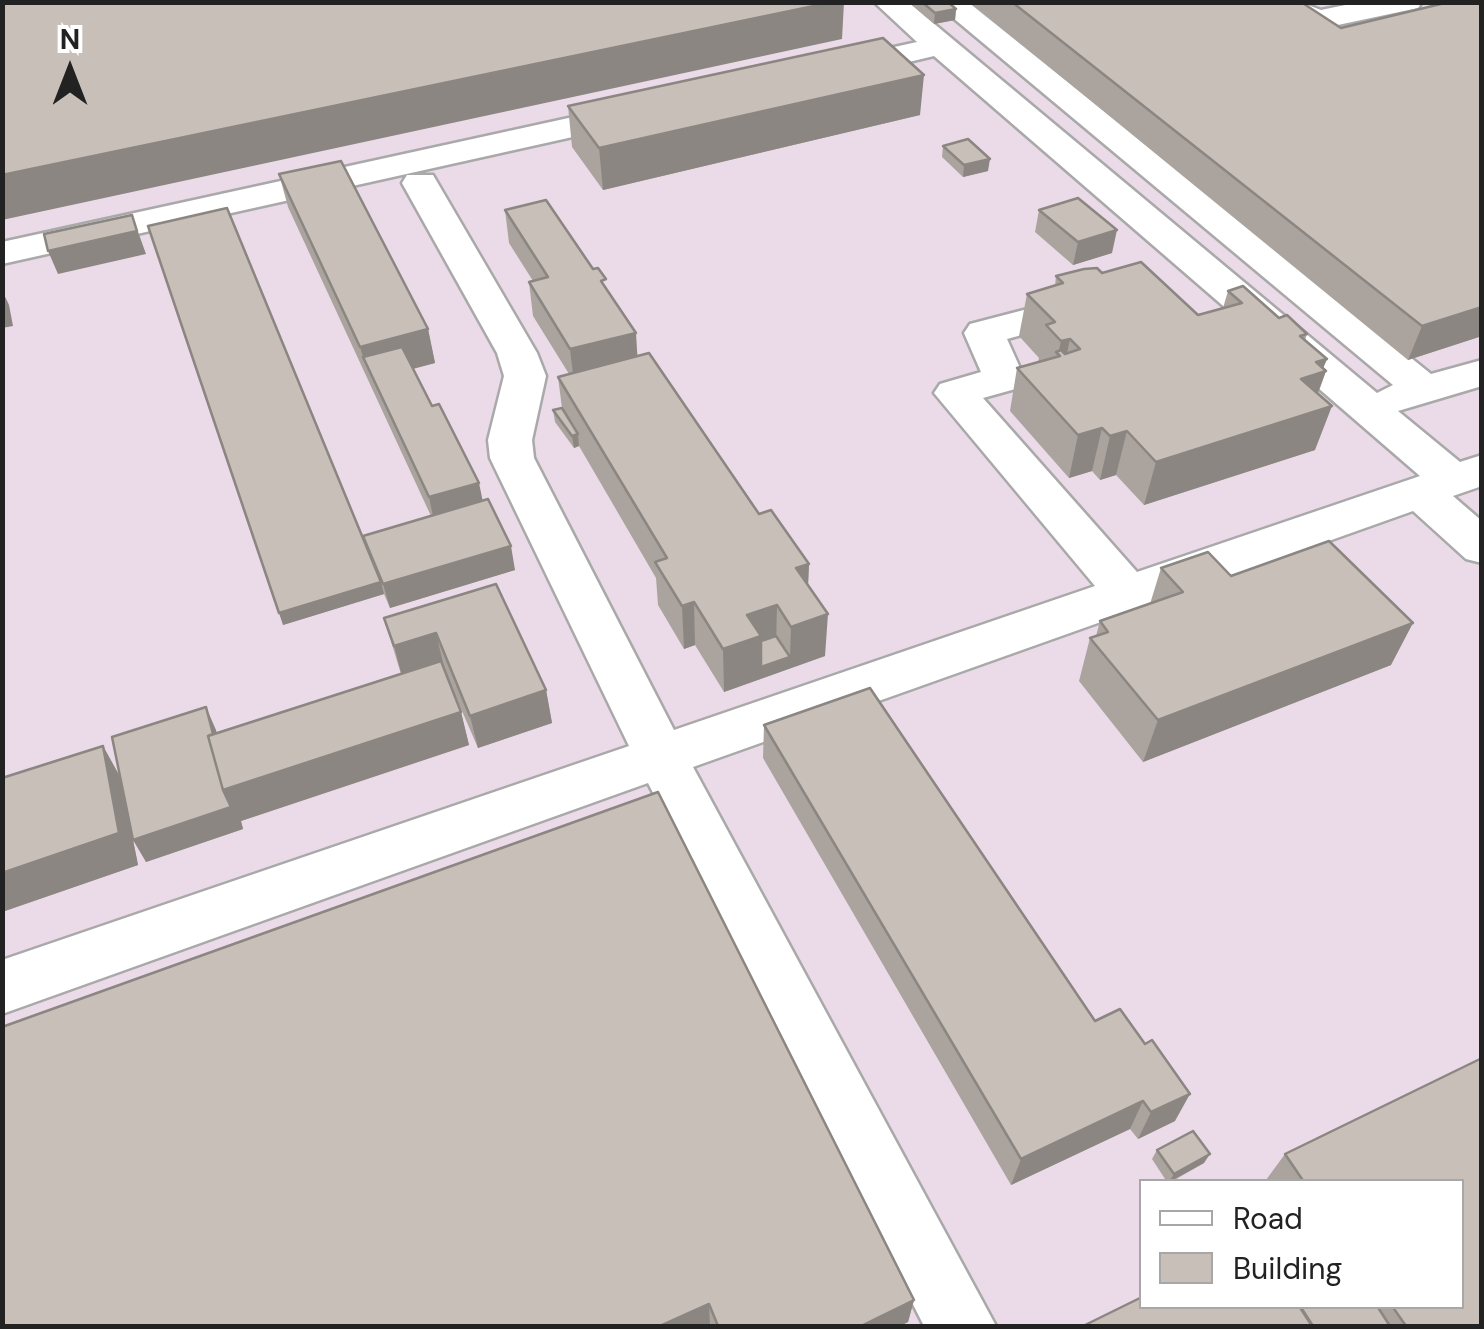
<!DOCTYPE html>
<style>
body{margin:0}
#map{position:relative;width:1484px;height:1329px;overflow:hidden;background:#f2efe9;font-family:"DM Sans",sans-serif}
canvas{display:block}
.frame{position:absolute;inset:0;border:5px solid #222;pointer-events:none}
.legend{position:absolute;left:1139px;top:1179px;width:325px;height:130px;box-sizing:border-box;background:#fff;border:2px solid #a7a7a7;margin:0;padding:12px 18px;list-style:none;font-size:30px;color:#222}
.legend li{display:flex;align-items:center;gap:20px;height:50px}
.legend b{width:50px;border:2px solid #a7a7a7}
.north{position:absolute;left:20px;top:20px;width:100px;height:100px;-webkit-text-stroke:8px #fff;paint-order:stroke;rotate:0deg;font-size:28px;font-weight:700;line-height:40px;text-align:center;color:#222}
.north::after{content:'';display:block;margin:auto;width:35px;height:45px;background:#222;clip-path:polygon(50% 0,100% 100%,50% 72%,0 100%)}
</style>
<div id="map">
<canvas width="1484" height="1329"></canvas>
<div class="frame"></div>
<ul class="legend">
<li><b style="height:12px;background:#fff"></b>Road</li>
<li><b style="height:28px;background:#c7bfb8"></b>Building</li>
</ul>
<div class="north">N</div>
</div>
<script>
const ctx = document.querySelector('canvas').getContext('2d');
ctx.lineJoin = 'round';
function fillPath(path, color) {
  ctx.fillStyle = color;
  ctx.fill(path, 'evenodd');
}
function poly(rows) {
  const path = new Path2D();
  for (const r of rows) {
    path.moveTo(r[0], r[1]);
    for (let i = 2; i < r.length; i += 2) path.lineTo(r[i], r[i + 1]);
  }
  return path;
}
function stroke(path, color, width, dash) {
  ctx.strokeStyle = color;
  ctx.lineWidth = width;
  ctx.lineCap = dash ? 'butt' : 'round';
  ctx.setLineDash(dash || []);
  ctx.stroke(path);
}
const industrial = poly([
 [3,3,1481,3,1481,1326,3,1326],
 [1142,1182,1462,1182,1462,1306,1142,1306]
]);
const minor = poly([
 [874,2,908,2,1377,393,1393,385,934,2,968,2,1431,374,1482,360,1482,386,1398,411,1460,462,1482,455,1482,486,1453,496,1482,521,1482,563,1466,559,1413,511,693,767,996,1326,924,1326,648,783,2,1014,2,960,629,746,490,458,488,440,504,376,497,353,402,183,407,175,433,175,537,353,546,376,532,440,534,458,674,730,1095,586,934,393,940,384,981,372,964,333,970,324,1085,294,1099,298,1105,306,1099,314,1007,339,1025,379,1019,388,983,398,1137,572,1420,476,934,56,837,79,826,76,821,69,826,62,917,42,874,2],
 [1256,2,1300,2,1321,10,1360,2,1422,2,1418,8,1319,29,1260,8,1256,2],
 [637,103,649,106,654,113,649,120,2,264,2,242,637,103]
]);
const wall = poly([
 [912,2,948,2,956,9,955,20,934,24,912,5],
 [970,2,1301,2,1482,336,1408,360],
 [568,106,920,115,603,190,572,147],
 [943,146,988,171,963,177,942,157],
 [279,174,428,329,435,363,413,369,482,501,515,570,390,608,384,594,283,625,365,543,431,516,288,207],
 [505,210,593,269,607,289,638,356,759,514,809,564,808,585,825,656,724,692,695,645,684,649,658,605,656,578,579,446,574,448,555,422,553,410,562,408,558,377,569,374,533,316,529,282,533,281,509,243],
 [1039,210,1112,253,1073,265,1035,232],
 [1102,273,1198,315,1223,308,1228,291,1307,334,1305,340,1327,359,1323,368,1326,371,1318,394,1315,450,1144,505,1116,475,1100,480,1092,471,1069,478,1010,411,1017,368,1038,362,1039,358,1019,336,1027,294,1055,286,1056,276],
 [1161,568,1231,576,1391,665,1143,762,1079,681,1090,638,1096,636,1100,621,1150,604],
 [496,584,546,690,552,723,478,748,443,667,461,712,469,745,241,821,243,829,146,862,124,795,138,865,2,912,2,778,103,746,121,778,401,674,384,618],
 [764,725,1095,1021,1175,1121,1138,1139,1130,1129,1011,1185,763,758],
 [2,1027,914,1300,908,1322,900,1326,710,1326],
 [1482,1058,1482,1326,1083,1326,1142,1297,1142,1306,1462,1306,1462,1182,1267,1182,1266,1180,1285,1154],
 [1157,1150,1204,1163,1171,1182,1167,1182,1152,1159]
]);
const shadedWall = poly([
 [833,2,844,2,842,39,2,220,2,175],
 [956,9,955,20,934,24,935,13],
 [924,75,920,115,603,190,599,148],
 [990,159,988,171,963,177,964,165],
 [132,215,146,254,58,274,48,251],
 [1117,230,1112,253,1073,265,1078,242],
 [2,290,9,305,13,326,2,328],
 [1482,307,1482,336,1408,360,1422,326],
 [428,329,435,363,373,379,363,357,360,347],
 [636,333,638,366,574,383,570,349],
 [1070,339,1061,382,1060,356,1058,354,1061,341],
 [1327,359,1321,373,1326,371,1310,413,1332,406,1315,450,1144,505,1156,462,1316,362],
 [1102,428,1092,471,1069,478,1078,435],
 [1127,431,1116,475,1100,480,1110,436],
 [578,434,579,446,574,448,572,436],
 [479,483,484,507,434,521,429,497],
 [511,546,515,570,390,608,383,584],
 [809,564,807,607,796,568],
 [381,582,384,594,283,625,279,613],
 [694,602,695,645,684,649,682,606],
 [777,605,776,648,790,657,791,627,828,614,825,656,724,692,723,649,747,615],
 [1413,623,1391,665,1143,762,1158,720],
 [436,633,444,667,403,680,394,646],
 [546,690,552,723,478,748,470,716],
 [206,707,216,730,232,787,461,712,469,745,241,821,243,829,146,862,133,840,223,790],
 [103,746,121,779,138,865,2,912,2,873],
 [1190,1094,1175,1121,1138,1139,1151,1112],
 [1143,1101,1130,1129,1011,1185,1021,1159],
 [1210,1154,1204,1163,1169,1182,1174,1174],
 [914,1300,908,1322,900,1326,861,1326],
 [709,1304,710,1326,660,1326]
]);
const building = poly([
 [2,2,833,2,2,175,2,2],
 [922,2,948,2,956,9,935,13,922,2],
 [1012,2,1301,2,1341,28,1449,2,1482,2,1482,307,1422,326,1012,2],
 [883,38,924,75,599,148,568,106,883,38],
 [968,139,990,159,964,165,943,146,968,139],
 [341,161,428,329,360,347,279,174,341,161],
 [1078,198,1117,230,1078,242,1039,210,1078,198],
 [546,200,593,269,598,268,606,279,601,281,636,333,570,349,529,282,548,277,505,210,546,200],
 [227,208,381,582,279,613,148,226,227,208],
 [132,215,137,231,48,251,44,234,132,215],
 [1141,262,1198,315,1242,303,1228,291,1243,286,1279,318,1287,315,1307,334,1300,336,1327,359,1316,362,1326,371,1301,379,1332,406,1156,462,1127,431,1110,436,1102,428,1078,435,1017,368,1060,356,1056,352,1061,350,1065,354,1080,349,1070,339,1061,341,1046,325,1055,322,1027,294,1063,283,1056,276,1084,269,1097,268,1102,273,1141,262],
 [402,347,432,406,439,404,479,483,429,497,363,357,402,347],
 [649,353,759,514,771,510,809,564,796,568,828,614,791,627,777,605,747,615,761,636,723,649,694,602,682,606,655,562,667,558,558,377,649,353],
 [562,408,578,434,572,436,553,410,562,408],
 [488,499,511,546,383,584,363,536,488,499],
 [1329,541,1413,623,1158,720,1090,638,1108,632,1100,621,1183,592,1161,568,1208,552,1231,576,1329,541],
 [496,584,546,690,470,716,436,633,394,646,384,618,496,584],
 [776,636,790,657,761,667,761,641,776,636],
 [441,661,461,712,223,790,208,736,441,661],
 [870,688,1095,1021,1120,1009,1145,1044,1152,1040,1190,1094,1151,1112,1143,1101,1021,1159,764,725,870,688],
 [206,707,213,734,208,736,223,790,231,807,133,840,112,737,206,707],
 [103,746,119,833,2,873,2,778,103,746],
 [658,792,914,1300,861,1326,718,1326,709,1304,660,1326,2,1326,2,1027,658,792],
 [1482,1058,1482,1326,1406,1326,1392,1306,1462,1306,1462,1182,1304,1182,1285,1154,1482,1058],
 [1193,1131,1210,1154,1174,1174,1157,1150,1193,1131],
 [1142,1297,1142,1306,1299,1306,1312,1326,1083,1326,1142,1297],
 [1300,1306,1377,1306,1390,1326,1313,1326,1300,1306]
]);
fillPath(industrial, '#ebdbe8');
stroke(minor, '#a9a9a9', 5);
fillPath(minor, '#fff');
fillPath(wall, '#aba49e');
fillPath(shadedWall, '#8b8681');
fillPath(building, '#c7bfb8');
stroke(building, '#8b8681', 2.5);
</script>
